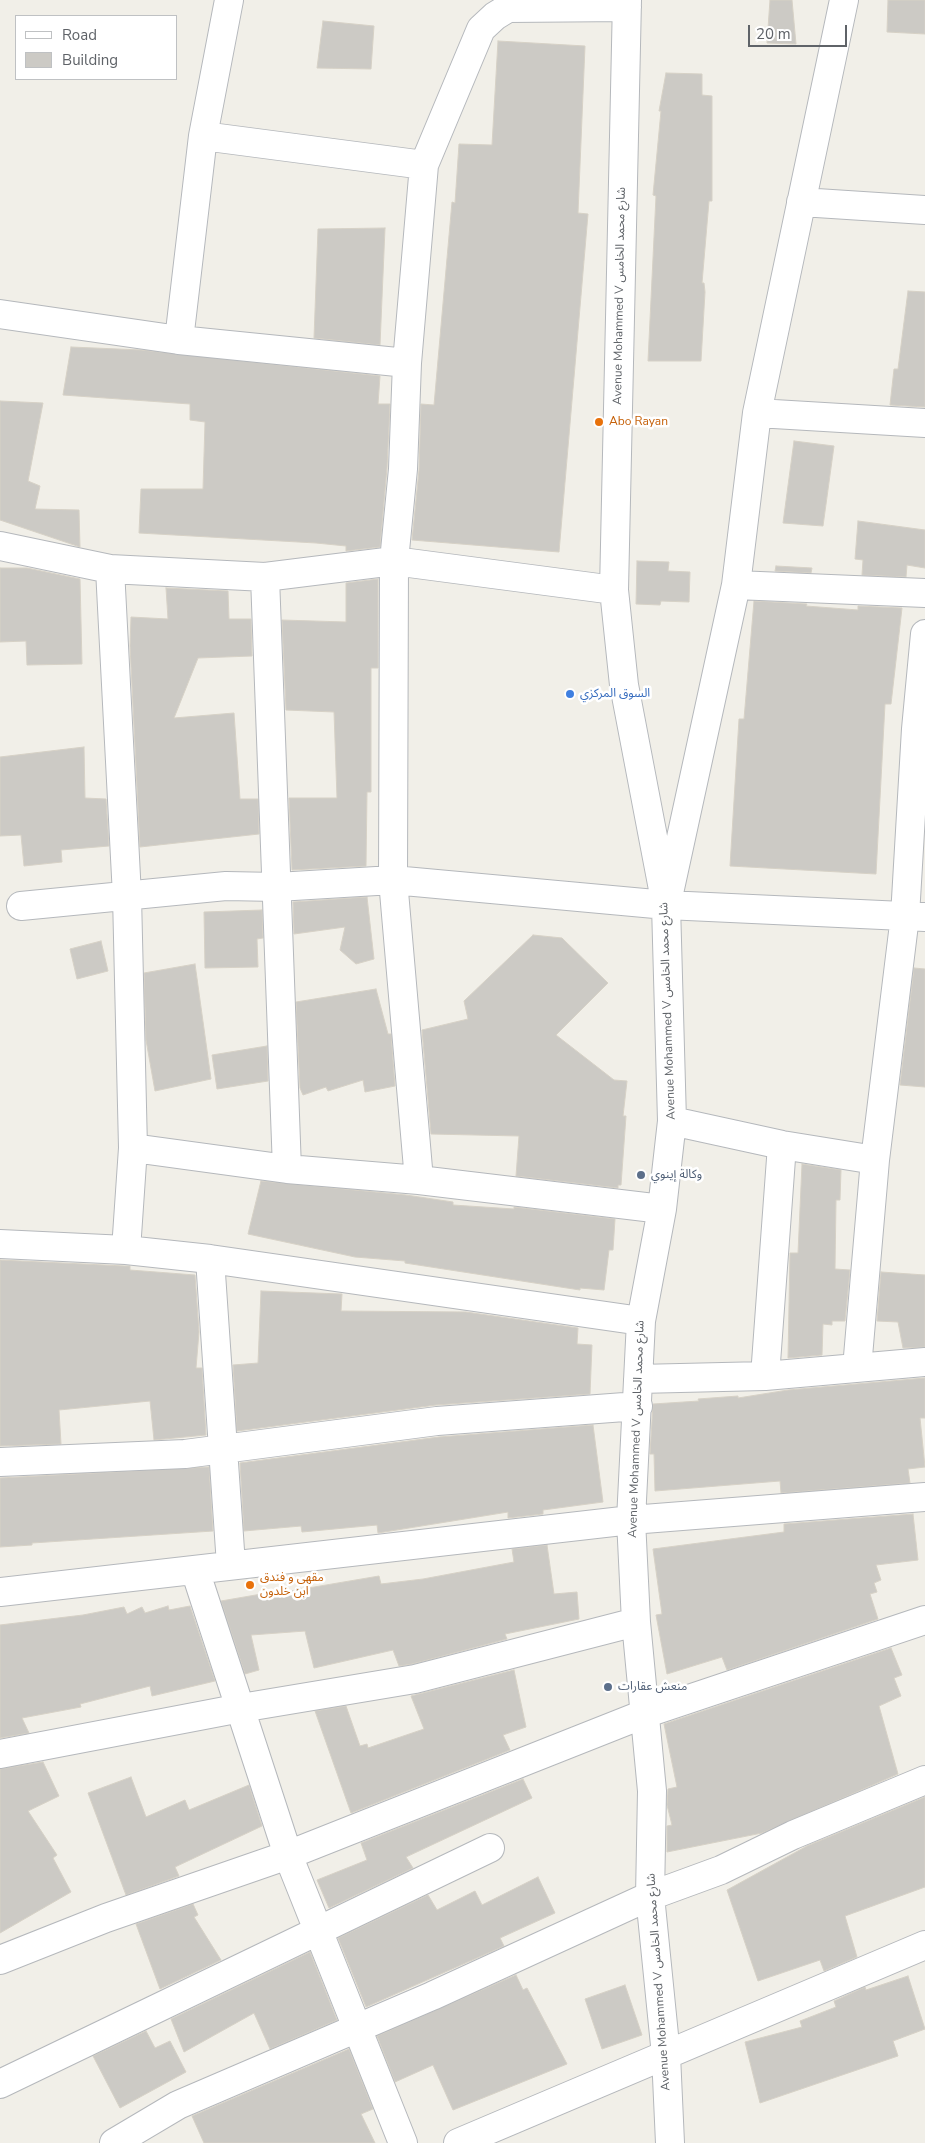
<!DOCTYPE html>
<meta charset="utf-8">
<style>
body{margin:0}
#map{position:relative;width:925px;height:2143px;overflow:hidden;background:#f1efe8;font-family:"Nunito Sans",sans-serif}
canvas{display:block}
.legend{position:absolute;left:15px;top:15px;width:162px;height:65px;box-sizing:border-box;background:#fff;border:1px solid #bfc1c3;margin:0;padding:6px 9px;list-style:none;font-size:15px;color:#5f6368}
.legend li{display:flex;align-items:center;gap:10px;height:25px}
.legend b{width:25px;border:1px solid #bfc1c3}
.scale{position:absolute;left:748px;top:25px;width:99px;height:22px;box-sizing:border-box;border:2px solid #5f6368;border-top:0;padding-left:6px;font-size:15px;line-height:18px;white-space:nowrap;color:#5f6368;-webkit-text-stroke:4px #fff;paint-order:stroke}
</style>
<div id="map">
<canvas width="925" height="2143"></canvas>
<ul class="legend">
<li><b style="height:6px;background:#fff"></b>Road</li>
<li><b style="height:14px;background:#cccac5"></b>Building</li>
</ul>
<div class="scale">20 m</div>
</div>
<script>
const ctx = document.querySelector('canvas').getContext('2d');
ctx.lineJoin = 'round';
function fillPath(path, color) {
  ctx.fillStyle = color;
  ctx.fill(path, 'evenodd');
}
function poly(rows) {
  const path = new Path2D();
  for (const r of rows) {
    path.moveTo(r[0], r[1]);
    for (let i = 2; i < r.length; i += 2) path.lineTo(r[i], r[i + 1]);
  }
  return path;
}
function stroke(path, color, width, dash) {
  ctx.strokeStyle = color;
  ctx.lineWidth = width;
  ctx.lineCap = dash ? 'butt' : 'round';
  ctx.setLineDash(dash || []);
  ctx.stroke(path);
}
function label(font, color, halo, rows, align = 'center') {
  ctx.font = font + ' "Nunito Sans","Noto Sans Arabic",sans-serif';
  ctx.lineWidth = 5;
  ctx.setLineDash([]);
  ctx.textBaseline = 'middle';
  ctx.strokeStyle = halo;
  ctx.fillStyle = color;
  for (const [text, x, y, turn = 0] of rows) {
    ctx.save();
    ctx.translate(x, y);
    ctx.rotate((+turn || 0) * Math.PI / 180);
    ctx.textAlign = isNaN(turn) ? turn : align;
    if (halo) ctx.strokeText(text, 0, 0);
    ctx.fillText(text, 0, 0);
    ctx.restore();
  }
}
const building = poly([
 [770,0,792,0,796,44,767,43,770,0],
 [888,0,925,0,925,34,887,32,888,0],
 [323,21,374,26,371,69,317,68,323,21],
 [498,41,585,46,578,213,588,214,559,552,412,540,419,470,421,404,434,405,452,202,455,203,459,144,492,145,498,41],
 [666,73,702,74,702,95,712,96,712,201,709,201,702,283,704,283,705,292,701,361,648,361,656,196,653,195,661,111,659,111,666,73],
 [385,228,380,345,314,338,318,229,385,228],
 [908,291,925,292,925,407,890,405,894,369,898,369,908,291],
 [71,347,141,350,380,376,378,404,390,404,387,468,380,547,346,551,346,546,316,543,139,533,141,489,203,489,205,422,190,420,190,404,63,395,71,347],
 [0,401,43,403,28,481,40,486,35,509,79,510,80,547,0,520,0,401],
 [794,441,834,446,823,526,783,523,794,441],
 [858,521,925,530,925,568,907,565,906,577,862,575,863,560,855,559,858,521],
 [637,561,669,562,668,571,690,572,689,602,661,601,660,605,636,604,637,561],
 [776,566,812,568,811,573,775,571,776,566],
 [0,568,27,568,80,579,82,664,27,665,26,641,0,642,0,568],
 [378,579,378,668,371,668,371,792,367,792,366,866,292,870,289,798,337,798,334,712,286,710,282,620,346,622,346,583,378,579],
 [166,588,228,591,229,619,251,619,252,656,198,658,174,718,234,713,240,799,258,799,259,834,140,847,130,646,131,617,168,619,166,588],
 [754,601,807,604,806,606,858,610,858,606,902,608,891,704,885,704,876,874,730,866,739,719,744,719,754,601],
 [84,747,85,798,106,799,109,846,61,850,62,862,24,866,21,835,0,836,0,757,84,747],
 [367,897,374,959,356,964,340,950,345,927,294,934,293,902,367,897],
 [262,910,263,938,257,939,258,967,205,968,204,912,262,910],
 [533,935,562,938,608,983,556,1035,614,1080,627,1081,623,1116,626,1116,621,1185,618,1185,618,1188,516,1176,519,1136,431,1134,422,1030,468,1019,464,1001,533,935],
 [101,941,108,971,77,979,70,949,101,941],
 [195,964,211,1079,155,1091,146,1040,144,973,195,964],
 [914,968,925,969,925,1087,900,1085,914,968],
 [376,989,388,1034,391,1034,395,1086,365,1092,363,1080,328,1091,326,1087,303,1095,300,1088,296,1002,376,989],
 [267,1046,268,1081,217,1089,212,1055,267,1046],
 [802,1164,841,1170,840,1200,836,1200,835,1269,850,1270,845,1321,832,1321,832,1325,823,1324,822,1355,788,1358,790,1253,798,1253,802,1164],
 [261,1181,406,1195,453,1202,453,1205,514,1209,514,1207,615,1219,613,1250,609,1250,604,1290,580,1288,580,1290,405,1263,405,1261,355,1257,248,1234,261,1181],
 [0,1260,125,1266,130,1266,130,1270,195,1275,199,1332,196,1368,202,1368,206,1435,154,1440,150,1401,59,1410,61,1444,0,1446,0,1260],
 [881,1272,925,1275,925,1347,903,1348,898,1322,877,1321,881,1272],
 [261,1291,342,1294,341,1311,466,1312,578,1328,577,1344,592,1345,590,1394,436,1405,237,1431,233,1365,258,1363,261,1291],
 [925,1378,925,1418,920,1418,925,1467,908,1469,910,1483,781,1493,780,1481,655,1491,654,1454,650,1454,653,1404,699,1401,698,1399,738,1396,738,1398,788,1390,925,1378],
 [593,1425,603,1502,543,1510,543,1514,508,1518,508,1512,378,1533,377,1525,302,1532,301,1526,244,1531,240,1463,439,1437,593,1425],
 [209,1467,213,1531,32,1543,32,1545,0,1547,0,1478,209,1467],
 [913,1514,918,1560,876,1565,881,1580,874,1583,877,1592,870,1594,878,1619,727,1670,722,1657,667,1674,656,1615,662,1614,653,1549,784,1532,784,1524,913,1514],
 [547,1545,554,1594,577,1592,579,1619,505,1634,507,1639,412,1664,399,1666,393,1650,314,1668,305,1631,251,1635,259,1670,245,1674,221,1601,273,1592,273,1594,379,1576,381,1584,423,1579,514,1562,512,1549,547,1545],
 [168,1606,169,1610,190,1606,215,1681,152,1696,150,1686,80,1704,81,1707,22,1718,29,1733,0,1738,0,1625,83,1615,124,1607,127,1614,142,1607,145,1613,168,1606],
 [891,1648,902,1675,894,1678,901,1696,879,1706,898,1774,762,1833,667,1852,667,1826,672,1825,667,1805,668,1789,677,1787,664,1724,891,1648],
 [514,1670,526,1727,503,1735,510,1750,351,1813,315,1711,346,1706,360,1746,367,1744,368,1748,424,1729,411,1696,514,1670],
 [43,1762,59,1796,28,1811,57,1855,53,1858,71,1892,0,1933,0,1769,43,1762],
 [131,1777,146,1817,185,1800,189,1810,249,1785,262,1826,175,1867,179,1876,126,1895,88,1793,131,1777],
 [523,1779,532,1798,406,1857,413,1868,329,1908,317,1880,367,1860,361,1843,523,1779],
 [925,1797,925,1887,845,1916,857,1957,824,1971,820,1960,758,1981,727,1890,807,1846,925,1797],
 [538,1877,555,1913,500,1938,504,1946,366,2007,338,1938,428,1895,437,1910,475,1891,482,1905,538,1877],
 [193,1904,198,1915,194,1917,221,1960,160,1989,136,1924,193,1904],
 [310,1952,337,2020,270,2049,254,2013,184,2052,171,2019,310,1952],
 [516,1975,523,1990,527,1988,567,2064,453,2110,433,2065,395,2082,377,2036,516,1975],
 [908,1976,925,2029,893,2041,898,2056,760,2103,745,2042,802,2027,800,2021,836,2007,834,2001,865,1987,866,1990,908,1976],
 [625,1985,642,2035,602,2049,585,1999,625,1985],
 [146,2031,155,2048,170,2041,186,2072,120,2108,93,2056,146,2031],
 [349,2049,373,2109,361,2114,375,2143,204,2143,192,2116,349,2049]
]);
const street = poly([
 [229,0,203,136,424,165],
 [627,0,614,590,624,685,666,905,672,1121,662,1209,641,1321,631,1520,636,1622,652,1791,650,1896,666,2055,670,2143],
 [801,202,925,210],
 [0,314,179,340,407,363],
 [179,340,203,136],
 [757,413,925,423],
 [0,546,110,569,265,577,394,561,614,590],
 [110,569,127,896,133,1148,126,1250],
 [265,577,287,1169],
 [736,585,925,593],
 [669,893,736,585,757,413,844,0],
 [21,906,226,886,277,887,393,880,666,905,925,917],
 [672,1121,782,1145,875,1160],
 [133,1148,287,1169,419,1180,662,1209],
 [419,1180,393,880,394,561,403,469,407,363,424,165,481,29,495,16,508,8,627,7],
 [0,1244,126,1250,210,1259,641,1321],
 [210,1259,231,1565],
 [857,1368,875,1160,905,916,916,729,925,634],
 [765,1376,782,1145],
 [638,1379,765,1376,925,1362],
 [0,1462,185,1454,437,1421,638,1406],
 [195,1570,288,1855,403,2143],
 [0,1592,631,1520,925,1497],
 [0,1754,241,1708,415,1679,636,1622],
 [0,1960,106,1918,288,1855,644,1714,925,1620],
 [0,2084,490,1848],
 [114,2143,178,2105,432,1996,650,1896,721,1870,793,1835,925,1780],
 [458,2143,925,1945]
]);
const markers = [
 [599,422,5,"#e8710a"],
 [570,694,5,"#3f7fe0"],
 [641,1175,5,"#5c6f8a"],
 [250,1585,5,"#e8710a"],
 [608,1687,5,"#5c6f8a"]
];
const streetNames = [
 ["Avenue Mohammed V شارع محمد الخامس",620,296,-89],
 ["Avenue Mohammed V شارع محمد الخامس",668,1011,-92],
 ["Avenue Mohammed V شارع محمد الخامس",637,1429,-88],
 ["Avenue Mohammed V شارع محمد الخامس",659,1982,-94]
];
const foodNames = [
 ["Abo Rayan",609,422],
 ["مقهى و فندق",260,1578],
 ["ابن خلدون",260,1592]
];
const shopNames = [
 ["السوق المركزي",580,694]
];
const serviceNames = [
 ["وكالة إينوي",651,1175],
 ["منعش عقارات",618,1687]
];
fillPath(building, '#cccac5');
stroke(building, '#d6d1c6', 1);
stroke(street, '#b5b8bc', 30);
stroke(street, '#fff', 28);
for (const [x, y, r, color] of markers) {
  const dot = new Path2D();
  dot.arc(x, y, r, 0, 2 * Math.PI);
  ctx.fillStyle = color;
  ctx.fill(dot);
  stroke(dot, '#fff', 2);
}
label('12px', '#5f6368', '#fff', streetNames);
label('12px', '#c56008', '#fff', foodNames, 'left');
label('12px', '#366cbe', '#fff', shopNames, 'left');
label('12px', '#4e5e75', '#fff', serviceNames, 'left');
</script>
